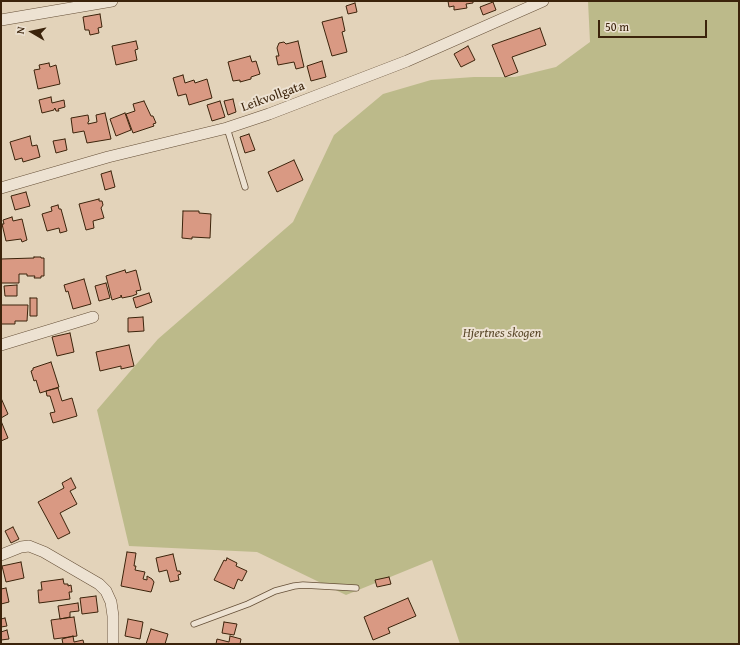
<!DOCTYPE html>
<style>
body{margin:0}
#map{position:relative;width:740px;height:645px;overflow:hidden;background:#e3d3ba;font-family:"Gentium Book Plus",serif}
canvas{display:block}
.frame{position:absolute;inset:0;border:2px solid #3b230b;pointer-events:none}
.north{position:absolute;left:12px;top:12px;width:40px;height:40px;-webkit-text-stroke:3px #ede2d2;paint-order:stroke;rotate:279deg;font-size:11px;font-weight:700;line-height:16px;text-align:center;color:#3b230b}
.north::after{content:'';display:block;margin:auto;width:14px;height:18px;background:#3b230b;clip-path:polygon(50% 0,100% 100%,50% 72%,0 100%)}
.scale{position:absolute;left:598px;top:20px;width:109px;height:18px;box-sizing:border-box;border:2px solid #3b230b;border-top:0;padding-left:5px;font-size:12px;line-height:14px;white-space:nowrap;color:#3b230b;-webkit-text-stroke:3px #ede2d2;paint-order:stroke}
</style>
<div id="map">
<canvas width="740" height="645"></canvas>
<div class="frame"></div>
<div class="north">N</div>
<div class="scale">50 m</div>
</div>
<script>
const ctx = document.querySelector('canvas').getContext('2d');
ctx.lineJoin = 'round';
function fillPath(path, color) {
  ctx.fillStyle = color;
  ctx.fill(path, 'evenodd');
}
function poly(rows) {
  const path = new Path2D();
  for (const r of rows) {
    path.moveTo(r[0], r[1]);
    for (let i = 2; i < r.length; i += 2) path.lineTo(r[i], r[i + 1]);
  }
  return path;
}
function stroke(path, color, width, dash) {
  ctx.strokeStyle = color;
  ctx.lineWidth = width;
  ctx.lineCap = dash ? 'butt' : 'round';
  ctx.setLineDash(dash || []);
  ctx.stroke(path);
}
function label(font, color, halo, rows, align = 'center') {
  ctx.font = font + ' "Gentium Book Plus",serif';
  ctx.lineWidth = 4;
  ctx.setLineDash([]);
  ctx.textBaseline = 'middle';
  ctx.strokeStyle = halo;
  ctx.fillStyle = color;
  for (const [text, x, y, turn = 0] of rows) {
    ctx.save();
    ctx.translate(x, y);
    ctx.rotate((+turn || 0) * Math.PI / 180);
    ctx.textAlign = isNaN(turn) ? turn : align;
    if (halo) ctx.strokeText(text, 0, 0);
    ctx.fillText(text, 0, 0);
    ctx.restore();
  }
}
const green = poly([
 [588,1,739,1,739,644,460,644,432,560,346,595,257,552,129,546,97,410,158,339,293,222,334,135,383,94,431,80,474,77,515,77,556,67,590,42]
]);
const building = poly([
 [448,1,473,1,473,3,466,4,467,8,454,10,454,6,449,7,448,1],
 [493,2,496,10,483,15,480,7,493,2],
 [355,3,357,12,348,14,346,6,355,3],
 [100,14,102,27,98,28,99,33,90,35,89,30,85,30,83,17,100,14],
 [342,17,345,31,342,32,347,52,332,56,322,22,342,17],
 [540,28,546,45,512,57,518,72,505,77,492,45,540,28],
 [136,41,138,49,135,50,137,60,116,65,112,46,136,41],
 [298,41,304,67,296,69,294,62,278,65,276,56,279,56,277,48,279,43,284,42,286,44,298,41],
 [468,46,475,60,461,67,454,54,468,46],
 [250,56,252,62,256,61,260,74,251,77,251,79,240,82,240,80,233,81,228,62,250,56],
 [322,61,326,77,311,81,307,66,322,61],
 [49,63,50,67,56,65,60,84,38,89,34,70,40,69,39,65,49,63],
 [183,75,185,83,194,80,195,83,207,79,212,98,189,105,186,94,178,96,173,78,183,75],
 [51,97,52,103,64,100,65,107,58,109,59,111,56,111,55,108,54,109,54,110,42,113,39,100,51,97],
 [233,99,236,112,228,115,224,101,233,99],
 [144,101,151,116,153,116,156,123,153,124,154,126,133,133,126,114,135,111,133,104,144,101],
 [220,101,225,117,212,121,207,105,220,101],
 [105,113,111,139,87,143,84,131,73,133,71,118,88,115,89,121,88,122,88,124,97,122,96,115,105,113],
 [125,113,131,130,116,136,110,119,125,113],
 [249,134,255,150,245,153,240,137,249,134],
 [30,136,32,146,37,145,40,157,23,162,22,158,15,160,10,142,30,136],
 [65,139,67,150,56,153,53,141,65,139],
 [294,160,303,180,277,192,268,172,294,160],
 [111,171,115,187,105,190,101,174,111,171],
 [26,192,30,206,15,210,11,196,26,192],
 [99,199,99,201,102,201,103,205,101,208,104,218,93,221,94,228,86,230,79,204,99,199],
 [58,205,59,209,61,209,67,231,60,233,59,228,47,231,42,214,52,211,51,207,58,205],
 [183,211,199,211,199,213,211,214,210,238,192,237,192,239,182,238,183,211],
 [12,217,13,221,22,219,27,240,22,242,21,239,6,241,2,224,4,224,3,220,12,217],
 [34,257,41,257,41,258,44,258,44,276,41,276,41,278,34,278,35,276,27,276,27,274,19,274,19,283,1,283,1,259,34,258,34,257],
 [125,270,126,273,136,270,141,290,136,291,137,294,132,296,122,298,121,295,121,297,112,300,106,276,125,270],
 [84,279,91,304,73,309,68,291,66,292,64,285,84,279],
 [106,283,110,298,99,301,95,286,106,283],
 [17,285,17,296,5,296,4,286,17,285],
 [149,293,152,302,136,308,133,298,149,293],
 [30,298,37,298,37,316,30,316,30,298],
 [1,305,28,305,27,321,15,321,15,324,1,324,1,305],
 [143,317,144,331,128,332,128,318,143,317],
 [70,333,74,352,57,356,52,337,70,333],
 [129,345,134,366,121,369,121,366,100,371,96,352,129,345],
 [51,362,59,387,40,393,36,380,34,381,31,371,33,370,33,368,51,362],
 [58,388,62,401,72,398,77,416,53,423,50,413,55,412,50,396,47,396,46,391,58,388],
 [1,398,8,414,1,418,1,398],
 [1,421,8,438,1,441,1,421],
 [71,478,76,488,70,491,77,504,60,513,70,533,58,539,38,502,64,488,62,483,71,478],
 [13,527,19,539,11,543,5,531,13,527],
 [127,552,136,553,134,566,136,566,135,570,145,572,143,579,147,580,147,576,152,579,154,582,152,589,151,592,121,586,127,552],
 [173,554,177,571,180,571,181,574,178,575,179,580,170,582,167,570,159,572,156,558,173,554],
 [227,558,237,563,236,566,247,571,242,581,238,579,234,589,214,580,224,560,226,561,227,558],
 [21,562,24,578,6,582,2,566,21,562],
 [389,577,391,584,377,587,375,580,389,577],
 [63,579,64,584,68,584,68,586,71,585,72,592,69,592,70,599,39,603,38,590,42,590,41,582,63,579],
 [6,588,9,602,1,604,1,589,6,588],
 [96,596,98,612,82,614,80,598,96,596],
 [408,598,416,616,388,628,390,633,373,640,364,617,408,598],
 [78,603,79,611,70,612,70,617,60,619,58,606,78,603],
 [74,617,77,636,54,639,51,620,74,617],
 [5,618,7,626,1,627,1,619,5,618],
 [128,619,143,622,140,639,125,636,128,619],
 [224,622,237,624,234,635,222,633,224,622],
 [151,629,168,634,165,644,146,644,151,629],
 [7,630,9,639,1,640,1,632,7,630],
 [73,636,74,642,83,640,84,644,63,644,62,639,73,636],
 [230,636,241,639,240,644,216,644,217,639,229,642,230,636]
]);
const lane = poly([
 [227,128,245,187],
 [194,624,248,604,275,591,294,586,303,585,356,588]
]);
const street = poly([
 [1,20,112,1],
 [1,188,108,157,227,128,269,114,407,61,543,1],
 [1,345,93,317],
 [1,555,21,547,29,546,44,552,99,584,106,591,111,602,113,616,113,644]
]);
const streetNames = [
 ["Leikvollgata",273,97,-20]
];
const parkNames = [
 ["Hjertnes skogen",502,334]
];
fillPath(green, '#bcba8a');
fillPath(building, '#d99983');
stroke(building, '#3b230b', 1);
stroke(lane, '#654f37', 7);
stroke(street, '#654f37', 12);
stroke(lane, '#ede2d2', 5.5);
stroke(street, '#ede2d2', 11);
label('13px', '#3b230b', '#ede2d2', streetNames);
label('italic 13px', '#5b492b', '#ede2d2', parkNames);
</script>
